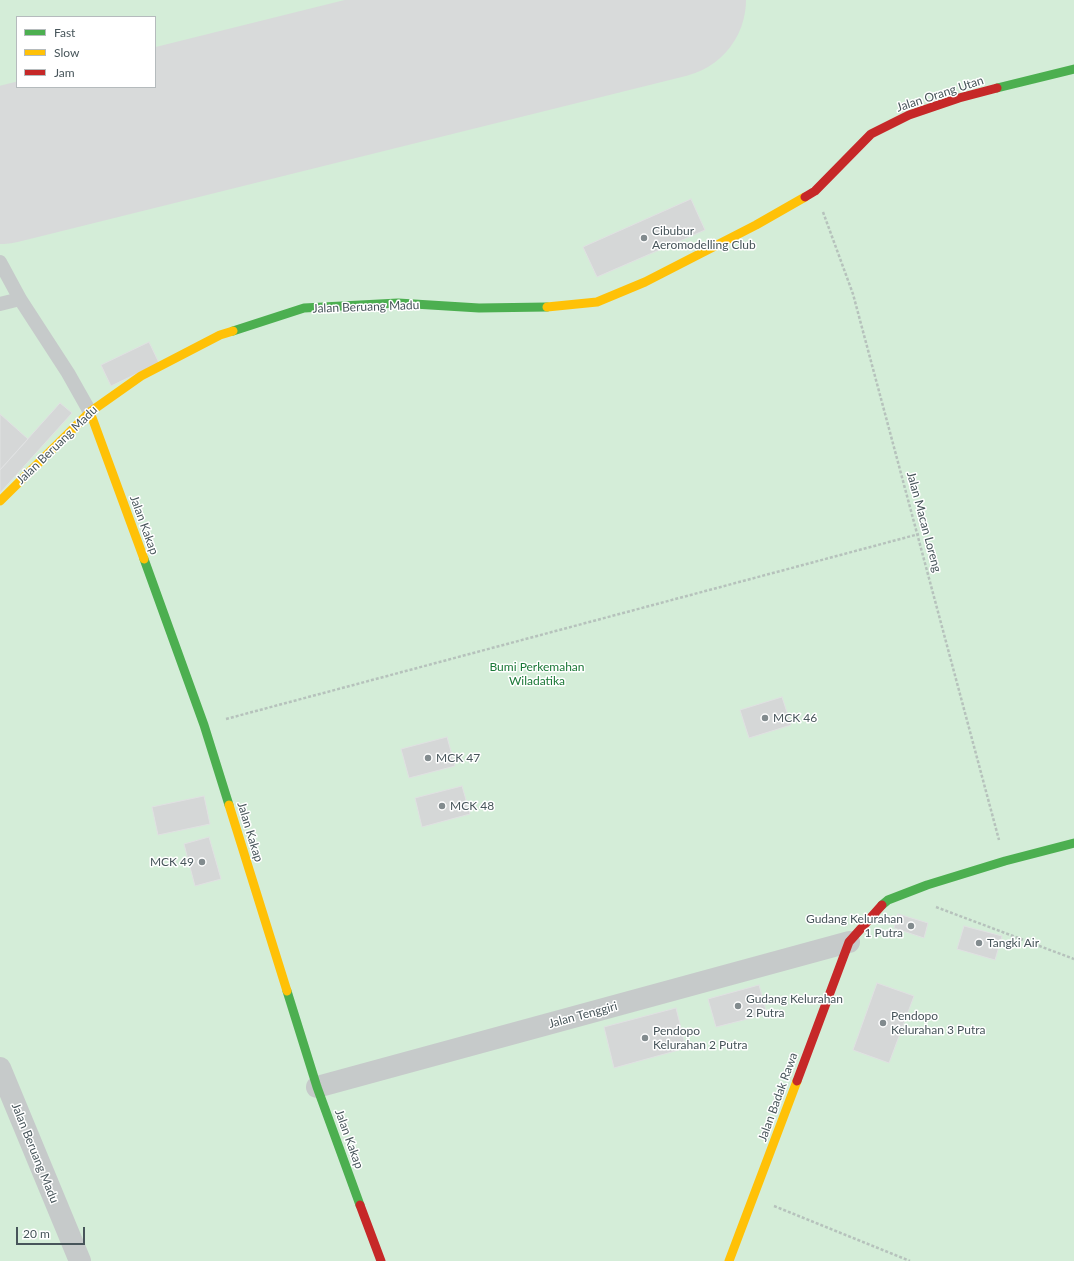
<!DOCTYPE html>
<style>
body{margin:0}
#map{position:relative;width:1074px;height:1261px;overflow:hidden;background:#efefef;font-family:Lato,sans-serif}
canvas{display:block}
.legend{position:absolute;left:16px;top:16px;width:140px;height:72px;box-sizing:border-box;background:#fff;border:1px solid #b5bbbd;margin:0;padding:5px 7px;list-style:none;font-size:12px;color:#47555a}
.legend li{display:flex;align-items:center;gap:8px;height:20px}
.legend b{width:20px;border:1px solid #b5bbbd}
.scale{position:absolute;left:16px;top:1227px;width:69px;height:18px;box-sizing:border-box;border:2px solid #47555a;border-top:0;padding-left:5px;font-size:12px;line-height:14px;white-space:nowrap;color:#47555a;-webkit-text-stroke:3px #fff;paint-order:stroke}
</style>
<div id="map">
<canvas width="1074" height="1261"></canvas>
<ul class="legend">
<li><b style="height:5px;background:#4caf50"></b>Fast</li>
<li><b style="height:5px;background:#ffc107"></b>Slow</li>
<li><b style="height:5px;background:#c62828"></b>Jam</li>
</ul>
<div class="scale">20 m</div>
</div>
<script>
const ctx = document.querySelector('canvas').getContext('2d');
ctx.lineJoin = 'round';
function fillPath(path, color) {
  ctx.fillStyle = color;
  ctx.fill(path, 'evenodd');
}
function poly(rows) {
  const path = new Path2D();
  for (const r of rows) {
    path.moveTo(r[0], r[1]);
    for (let i = 2; i < r.length; i += 2) path.lineTo(r[i], r[i + 1]);
  }
  return path;
}
function stroke(path, color, width, dash) {
  ctx.strokeStyle = color;
  ctx.lineWidth = width;
  ctx.lineCap = dash ? 'butt' : 'round';
  ctx.setLineDash(dash || []);
  ctx.stroke(path);
}
function label(font, color, halo, rows, align = 'center') {
  ctx.font = font + ' Lato,sans-serif';
  ctx.lineWidth = 3;
  ctx.setLineDash([]);
  ctx.textBaseline = 'middle';
  ctx.strokeStyle = halo;
  ctx.fillStyle = color;
  for (const [text, x, y, turn = 0] of rows) {
    ctx.save();
    ctx.translate(x, y);
    ctx.rotate((+turn || 0) * Math.PI / 180);
    ctx.textAlign = isNaN(turn) ? turn : align;
    if (halo) ctx.strokeText(text, 0, 0);
    ctx.fillText(text, 0, 0);
    ctx.restore();
  }
}
const green = poly([
 [0,0,1074,0,1074,1261,0,1261],
 [17,17,155,17,155,87,17,87]
]);
const runway = poly([
 [0,166,668,0]
]);
const building = poly([
 [691,199,705,230,597,277,583,247,691,199],
 [149,342,159,363,111,386,101,365,149,342],
 [60,403,72,413,0,493,0,470,60,403],
 [0,414,28,439,0,470,0,414],
 [782,697,791,725,749,738,740,710,782,697],
 [447,737,455,766,409,778,401,749,447,737],
 [462,786,470,814,422,827,415,798,462,786],
 [204,796,210,824,158,835,152,807,204,796],
 [209,837,221,879,195,886,184,844,209,837],
 [898,914,928,923,924,938,894,928,898,914],
 [964,926,1002,936,995,960,957,949,964,926],
 [877,983,914,996,889,1063,853,1050,877,983],
 [759,985,767,1014,716,1027,708,999,759,985],
 [676,1008,686,1048,614,1068,604,1027,676,1008]
]);
const path = poly([
 [823,212,853,294,999,840],
 [226,719,919,534],
 [936,907,1074,959],
 [774,1206,910,1261]
]);
const lane = poly([
 [0,262,20,299,68,373,90,412],
 [0,304,20,299]
]);
const street = poly([
 [0,1068,80,1261],
 [317,1087,849,942]
]);
const fast = poly([
 [997,88,1074,69],
 [233,331,304,308,398,303,479,308,547,307],
 [144,559,204,725,229,805],
 [882,905,888,900,927,885,1005,861,1074,843],
 [287,991,317,1087,360,1205]
]);
const slow = poly([
 [547,307,597,302,645,282,756,225,805,197],
 [90,412,144,559],
 [0,501,90,412,141,376,220,335,233,331],
 [229,805,287,991],
 [729,1261,797,1081]
]);
const jam = poly([
 [805,197,815,191,871,134,909,115,959,98,997,88],
 [797,1081,849,942,882,905],
 [360,1205,381,1261]
]);
const markers = [
 [644,238,4,"#828b8e"],
 [765,718,4,"#828b8e"],
 [428,758,4,"#828b8e"],
 [442,806,4,"#828b8e"],
 [202,862,4,"#828b8e"],
 [911,926,4,"#828b8e"],
 [979,943,4,"#828b8e"],
 [738,1006,4,"#828b8e"],
 [883,1023,4,"#828b8e"],
 [645,1038,4,"#828b8e"]
];
const streetNames = [
 ["Jalan Orang Utan",940,94,-18],
 ["Jalan Beruang Madu",366,307,-2],
 ["Jalan Beruang Madu",57,445,-44],
 ["Jalan Macan Loreng",924,522,75],
 ["Jalan Kakap",144,525,70],
 ["Jalan Kakap",250,832,73],
 ["Jalan Tenggiri",583,1015,-15],
 ["Jalan Badak Rawa",778,1097,-70],
 ["Jalan Kakap",349,1139,70],
 ["Jalan Beruang Madu",35,1153,68]
];
const poiNames = [
 ["Cibubur",652,231],
 ["Aeromodelling Club",652,245],
 ["MCK 46",773,718],
 ["MCK 47",436,758],
 ["MCK 48",450,806],
 ["MCK 49",194,862,"right"],
 ["Gudang Kelurahan",903,919,"right"],
 ["1 Putra",903,933,"right"],
 ["Tangki Air",987,943],
 ["Gudang Kelurahan",746,999],
 ["2 Putra",746,1013],
 ["Pendopo",891,1016],
 ["Kelurahan 3 Putra",891,1030],
 ["Pendopo",653,1031],
 ["Kelurahan 2 Putra",653,1045]
];
const parkNames = [
 ["Bumi Perkemahan",537,667],
 ["Wiladatika",537,681]
];
fillPath(green, '#d4edd8');
stroke(runway, '#d8dada', 156);
fillPath(building, '#d5d7d7');
stroke(building, '#e0e1e2', 1);
stroke(path, '#b6c2bc', 2.5, [3, 2]);
stroke(lane, '#c6caca', 14);
stroke(street, '#c6caca', 22);
stroke(fast, '#4caf50', 9);
stroke(slow, '#ffc107', 9);
stroke(jam, '#c62828', 9);
for (const [x, y, r, color] of markers) {
  const dot = new Path2D();
  dot.arc(x, y, r, 0, 2 * Math.PI);
  ctx.fillStyle = color;
  ctx.fill(dot);
  stroke(dot, '#fff', 1.5);
}
label('12px', '#47555a', '#fff', streetNames);
label('12px', '#47555a', '#fff', poiNames, 'left');
label('12px', '#1b7837', '#fff', parkNames);
</script>
